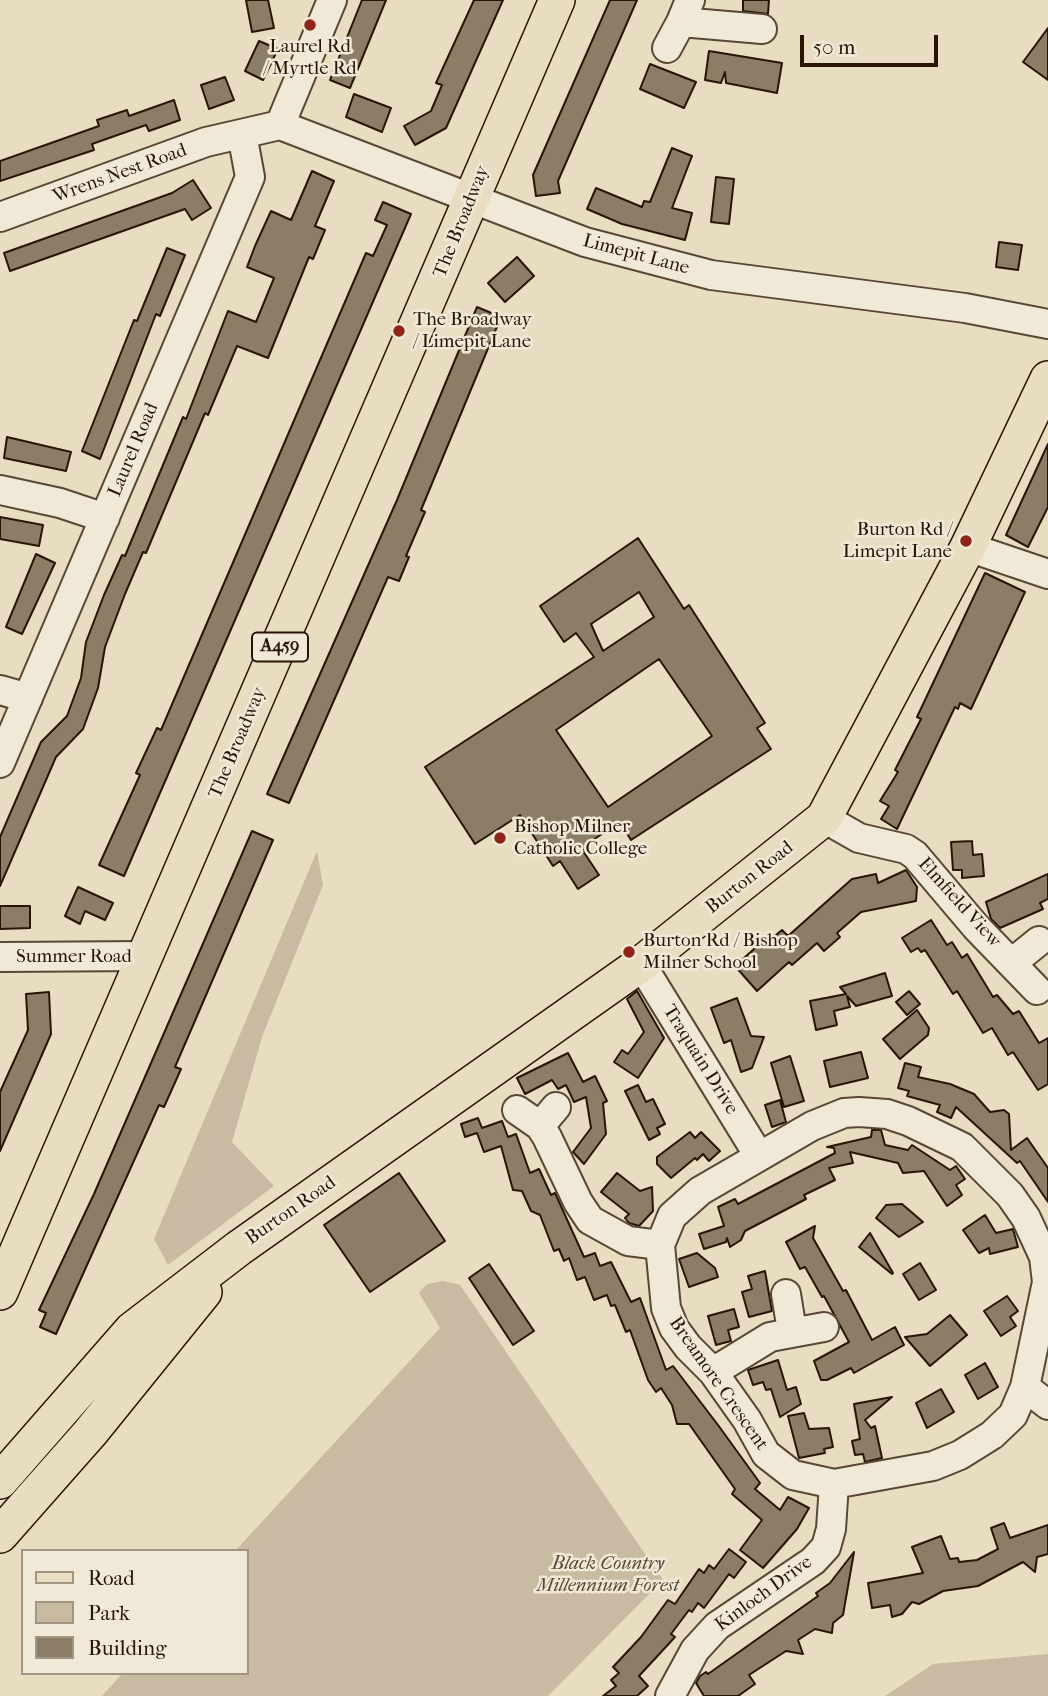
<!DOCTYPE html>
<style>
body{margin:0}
#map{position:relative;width:1048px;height:1696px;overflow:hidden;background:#e9ddc1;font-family:"IM FELL French Canon",serif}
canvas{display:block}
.legend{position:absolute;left:21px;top:1549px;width:228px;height:126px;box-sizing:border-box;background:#f1e9d7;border:2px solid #a19483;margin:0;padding:9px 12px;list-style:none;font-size:21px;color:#281505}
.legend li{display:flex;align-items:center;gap:14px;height:35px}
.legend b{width:35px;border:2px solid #a19483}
.scale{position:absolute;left:800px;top:35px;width:138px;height:32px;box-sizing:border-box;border:4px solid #281505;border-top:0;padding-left:9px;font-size:21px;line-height:24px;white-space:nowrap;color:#281505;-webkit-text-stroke:5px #f1e9d7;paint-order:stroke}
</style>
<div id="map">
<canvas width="1048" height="1696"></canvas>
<ul class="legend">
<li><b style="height:9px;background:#e9ddc1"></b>Road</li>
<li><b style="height:19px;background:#c8bba1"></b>Park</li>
<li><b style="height:19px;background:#8c7d67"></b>Building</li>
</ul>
<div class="scale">50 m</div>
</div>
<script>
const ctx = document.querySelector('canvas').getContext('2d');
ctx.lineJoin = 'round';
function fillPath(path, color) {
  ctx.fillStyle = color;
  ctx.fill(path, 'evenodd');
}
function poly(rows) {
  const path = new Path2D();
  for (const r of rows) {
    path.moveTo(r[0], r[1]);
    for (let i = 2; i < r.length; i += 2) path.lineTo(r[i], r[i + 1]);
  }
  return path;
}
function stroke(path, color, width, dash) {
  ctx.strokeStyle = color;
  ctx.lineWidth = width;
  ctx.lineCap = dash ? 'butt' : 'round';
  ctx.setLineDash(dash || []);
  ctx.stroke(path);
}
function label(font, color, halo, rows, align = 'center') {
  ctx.font = font + ' "IM FELL French Canon",serif';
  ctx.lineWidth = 5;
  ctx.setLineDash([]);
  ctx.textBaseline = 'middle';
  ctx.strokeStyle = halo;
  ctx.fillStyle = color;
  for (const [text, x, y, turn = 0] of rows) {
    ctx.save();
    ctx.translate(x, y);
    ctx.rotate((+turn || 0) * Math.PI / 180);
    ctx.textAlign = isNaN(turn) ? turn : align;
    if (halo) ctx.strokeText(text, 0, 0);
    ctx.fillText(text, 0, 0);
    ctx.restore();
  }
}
const green = poly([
 [317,851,323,885,262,1037,232,1142,274,1186,168,1265,154,1239],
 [443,1281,460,1285,663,1580,548,1696,102,1696,123,1673,247,1673,247,1551,235,1551,440,1328,419,1293,427,1284],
 [1048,1654,1048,1696,885,1696,933,1664]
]);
const building = poly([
 [246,0,268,0,274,28,252,32,246,0],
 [362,0,386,0,350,88,330,80,362,0],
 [474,0,503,0,446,128,415,145,404,126,431,111,442,85,436,83,474,0],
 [610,0,637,0,558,181,560,193,536,196,533,175,610,0],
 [743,0,769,0,768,14,743,11,743,0],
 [1048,28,1048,80,1023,62,1048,28],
 [259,41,278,49,263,80,245,71,259,41],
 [709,51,782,63,777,93,726,83,725,72,721,83,705,80,709,51],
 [650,64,696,82,684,108,640,89,650,64],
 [225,77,234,100,209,109,201,85,225,77],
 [354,94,391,108,382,132,346,117,354,94],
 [174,100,180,120,149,131,146,125,92,144,94,150,0,181,0,161,99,126,97,120,127,110,129,116,174,100],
 [672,148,692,156,672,208,692,213,685,240,622,224,587,209,596,188,642,207,644,201,650,202,672,148],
 [312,171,334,181,315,226,325,230,313,259,309,257,268,358,237,346,208,415,205,413,146,553,143,552,125,594,105,647,98,688,83,729,56,757,0,886,0,837,41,742,67,716,81,678,86,642,104,595,122,555,125,556,183,417,186,419,228,311,256,322,274,278,247,267,255,246,271,211,291,220,312,171],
 [716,177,734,179,729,224,711,222,716,177],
 [193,180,211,208,192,220,185,209,10,271,4,253,172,193,193,180],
 [383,202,411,214,124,876,99,865,140,775,136,773,157,728,161,730,366,253,373,256,387,225,375,220,383,202],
 [999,242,1022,245,1018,270,996,267,999,242],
 [167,248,185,255,160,316,156,314,100,459,82,451,134,320,137,321,167,248],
 [517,257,534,276,505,302,488,283,517,257],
 [477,307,501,317,421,510,425,512,406,556,409,557,399,581,388,577,289,803,267,794,397,500,477,307],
 [7,437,71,452,66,471,4,458,7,437],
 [1048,444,1048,507,1028,547,1006,535,1048,444],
 [0,517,43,525,39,546,0,539,0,517],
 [638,538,684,609,689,605,765,723,757,728,771,749,631,840,620,822,587,844,588,847,583,851,599,875,578,889,560,861,553,866,520,815,475,844,425,767,594,657,576,633,564,642,540,606,638,538],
 [639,592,654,617,603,651,591,624,639,592],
 [659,659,712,736,608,807,556,730,659,659],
 [36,554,55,563,22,634,6,627,36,554],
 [985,573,1025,592,971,709,960,703,958,709,955,707,897,829,881,819,889,806,880,801,898,772,895,770,921,719,917,717,985,573],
 [252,831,273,840,175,1067,181,1069,164,1107,159,1105,56,1334,40,1327,46,1313,39,1310,94,1194,252,831],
 [972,841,973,855,982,854,984,876,962,878,962,870,953,870,951,842,972,841],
 [906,870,917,887,916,901,861,912,837,933,840,937,824,951,817,943,792,965,789,962,757,991,735,966,763,941,765,944,782,930,788,936,852,879,876,874,878,883,906,870],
 [1048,874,1048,899,1040,903,1043,909,1000,928,991,919,986,902,1048,874],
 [78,887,113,903,105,920,85,911,80,924,65,916,78,887],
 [0,906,30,906,30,928,0,929,0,906],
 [931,920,947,945,952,942,962,958,967,954,993,997,997,995,1013,1014,1019,1011,1039,1043,1048,1038,1048,1084,1038,1090,1013,1052,1008,1055,992,1028,983,1033,957,991,953,994,925,950,921,952,918,948,911,952,902,938,931,920],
 [885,973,892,996,856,1006,847,996,850,1007,834,1011,837,1025,816,1030,810,1001,846,994,840,987,885,973],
 [637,991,664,1038,638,1078,614,1062,622,1050,628,1054,644,1032,627,999,637,991],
 [909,991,920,1004,907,1015,896,1002,909,991],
 [49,992,51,1034,0,1151,0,1092,28,1030,26,994,49,992],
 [737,998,751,1036,764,1037,752,1068,741,1072,731,1040,724,1043,711,1008,737,998],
 [917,1010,929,1028,928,1035,900,1059,883,1039,917,1010],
 [861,1052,868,1078,830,1087,824,1061,861,1052],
 [568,1053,583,1082,595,1076,607,1101,603,1103,606,1134,584,1164,573,1152,591,1128,586,1097,574,1102,566,1085,558,1089,552,1080,525,1094,517,1078,568,1053],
 [790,1056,804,1101,784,1107,771,1063,790,1056],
 [905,1063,921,1067,918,1077,950,1084,974,1094,990,1112,1004,1110,1009,1114,1011,1150,1027,1138,1048,1168,1048,1202,1020,1161,1017,1163,956,1107,951,1118,937,1112,940,1105,907,1096,909,1091,898,1088,905,1063],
 [638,1085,646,1102,653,1099,665,1124,657,1128,660,1134,649,1140,625,1091,638,1085],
 [780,1100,786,1122,772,1127,765,1105,780,1100],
 [478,1118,482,1128,502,1121,508,1137,516,1134,530,1173,539,1169,551,1195,555,1193,584,1257,595,1253,600,1266,611,1262,631,1302,640,1298,666,1370,673,1366,718,1425,760,1483,755,1489,780,1510,788,1497,809,1508,797,1529,763,1568,740,1550,762,1520,732,1494,735,1489,689,1424,677,1424,672,1405,661,1388,656,1392,648,1380,630,1330,626,1332,615,1305,611,1306,607,1295,594,1300,585,1277,577,1280,569,1258,564,1261,559,1249,554,1251,540,1215,531,1211,522,1191,513,1190,501,1146,484,1152,477,1133,465,1137,461,1124,478,1118],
 [872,1130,881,1130,885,1145,908,1150,912,1145,950,1170,956,1166,965,1179,956,1185,962,1195,947,1206,924,1171,903,1173,898,1163,850,1152,853,1163,829,1168,835,1180,804,1195,806,1199,745,1231,741,1240,730,1247,727,1238,726,1242,704,1249,699,1234,724,1226,718,1207,735,1199,738,1204,835,1153,834,1148,827,1147,871,1137,872,1130],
 [690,1132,695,1138,701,1132,720,1151,709,1161,703,1154,697,1160,695,1158,671,1178,657,1164,657,1157,690,1132],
 [399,1173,445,1241,370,1292,324,1225,399,1173],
 [617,1173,640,1191,652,1187,653,1211,639,1226,629,1223,625,1218,629,1214,601,1192,617,1173],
 [902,1204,923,1222,899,1237,876,1218,886,1205,902,1204],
 [985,1215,996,1233,1013,1229,1018,1247,990,1254,989,1248,979,1253,963,1230,985,1215],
 [815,1226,813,1238,843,1291,846,1290,872,1340,895,1327,904,1345,854,1373,851,1368,827,1380,821,1380,814,1361,849,1342,824,1296,822,1297,805,1267,800,1269,786,1242,815,1226],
 [870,1233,893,1273,892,1274,859,1247,870,1233],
 [697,1253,715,1268,718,1277,689,1287,679,1259,697,1253],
 [920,1263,936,1290,919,1300,903,1274,920,1263],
 [489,1264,534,1331,513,1345,469,1278,489,1264],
 [765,1271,772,1311,749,1317,742,1292,752,1289,748,1276,765,1271],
 [1007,1296,1018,1311,1010,1317,1016,1326,1001,1336,984,1311,1007,1296],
 [734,1309,739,1327,728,1330,731,1341,716,1345,708,1316,734,1309],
 [950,1315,967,1335,930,1366,905,1337,927,1334,950,1315],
 [778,1360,787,1390,796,1387,801,1404,780,1417,771,1389,766,1390,763,1382,753,1385,748,1370,778,1360],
 [985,1363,998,1387,978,1399,965,1375,985,1363],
 [941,1389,954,1412,927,1428,916,1403,941,1389],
 [892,1397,865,1420,871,1428,875,1426,882,1458,865,1462,863,1454,855,1455,852,1441,860,1439,854,1404,892,1397],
 [804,1413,809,1429,829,1428,833,1447,824,1449,825,1453,799,1458,788,1416,804,1413],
 [1004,1523,1010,1538,1048,1525,1048,1554,1037,1557,1035,1572,1023,1562,978,1586,943,1591,919,1604,912,1602,902,1614,892,1617,890,1605,872,1608,868,1583,923,1573,912,1547,941,1536,950,1559,958,1558,959,1562,977,1560,998,1549,991,1528,1004,1523],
 [729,1549,746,1562,734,1578,729,1574,704,1608,698,1603,692,1612,689,1610,671,1634,675,1637,639,1676,648,1686,637,1696,603,1696,616,1686,611,1680,619,1673,613,1667,641,1637,668,1600,675,1604,699,1569,704,1573,709,1565,714,1569,729,1549],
 [854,1552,843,1615,833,1623,832,1633,815,1629,798,1640,803,1654,786,1651,749,1675,755,1684,738,1696,704,1696,696,1683,700,1676,706,1672,708,1674,818,1596,816,1593,830,1583,854,1552]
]);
const minor = poly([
 [690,0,681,22,762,29],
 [667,48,681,22],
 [280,125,332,0],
 [0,217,206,142,280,125,585,242,711,275,965,308,1048,324],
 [0,490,60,503,105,518],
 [968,547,1048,574],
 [0,690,28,698],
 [0,763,250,177,242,134],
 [824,818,859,838,906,849,915,855,976,927,1037,990],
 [0,957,147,956],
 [1013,962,1039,941],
 [641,964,759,1156],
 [517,1110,540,1126,547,1137,578,1202,590,1220,628,1241,660,1245],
 [859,1112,887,1114,908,1121,962,1147,1010,1195,1026,1218,1044,1257,1047,1282,1025,1387,1013,1415,992,1435,960,1455,933,1466,834,1484,793,1475,766,1454,747,1420,713,1372,688,1347,674,1328,666,1308,660,1245,672,1216,700,1191,812,1126,844,1113,859,1112],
 [540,1126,556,1107],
 [786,1294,792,1331],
 [713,1372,770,1337,824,1327],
 [1025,1387,1048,1405],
 [670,1696,695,1650,717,1626,813,1561,826,1547,831,1529,834,1484]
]);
const major = poly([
 [0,1292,557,0],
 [0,1481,132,1330,239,1248,641,964,824,818,968,547,1048,379],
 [0,1535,90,1433,204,1292]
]);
const markers = [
 [310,25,7,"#8f2418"],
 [399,331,7,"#8f2418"],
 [966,541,7,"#8f2418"],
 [500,838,7,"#8f2418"],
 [629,952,7,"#8f2418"]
];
const shields = [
 [280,647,56]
];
const shieldNames = [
 ["A459",280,647]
];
const poiNames = [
 ["Laurel Rd",310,47,"center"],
 ["/ Myrtle Rd",310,69,"center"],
 ["The Broadway",413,320],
 ["/ Limepit Lane",413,342],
 ["Burton Rd /",952,530,"right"],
 ["Limepit Lane",952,552,"right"],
 ["Bishop Milner",514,827],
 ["Catholic College",514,849],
 ["Burton Rd / Bishop",643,941],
 ["Milner School",643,963]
];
const streetNames = [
 ["Wrens Nest Road",120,174,-20],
 ["The Broadway",462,222,-68],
 ["Limepit Lane",636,255,15],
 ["Laurel Road",134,450,-67],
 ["The Broadway",238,743,-67],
 ["Burton Road",750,878,-38],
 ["Elmfield View",959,903,48],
 ["Summer Road",74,957],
 ["Traquain Drive",700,1060,58],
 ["Burton Road",291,1211,-35],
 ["Breamore Crescent",718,1384,55],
 ["Kinloch Drive",764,1594,-36]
];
const parkNames = [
 ["Black Country",608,1564],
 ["Millennium Forest",608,1586]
];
fillPath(green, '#c8bba1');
fillPath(building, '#8c7d67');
stroke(building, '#281505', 2);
stroke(minor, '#584734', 32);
stroke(major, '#281505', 38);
stroke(minor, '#f1e9d7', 28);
stroke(major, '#e9ddc1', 35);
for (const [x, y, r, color] of markers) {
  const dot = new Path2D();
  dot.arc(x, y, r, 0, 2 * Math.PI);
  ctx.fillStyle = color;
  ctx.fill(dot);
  stroke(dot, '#f1e9d7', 2.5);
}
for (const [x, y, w] of shields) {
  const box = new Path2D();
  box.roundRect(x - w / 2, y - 14.5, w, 29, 5);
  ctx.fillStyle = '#f1e9d7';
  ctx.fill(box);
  stroke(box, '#281505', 2);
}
label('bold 18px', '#281505', null, shieldNames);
label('19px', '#281505', '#f1e9d7', poiNames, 'left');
label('19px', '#281505', '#f1e9d7', streetNames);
label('italic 19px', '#584734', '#f1e9d7', parkNames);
</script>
